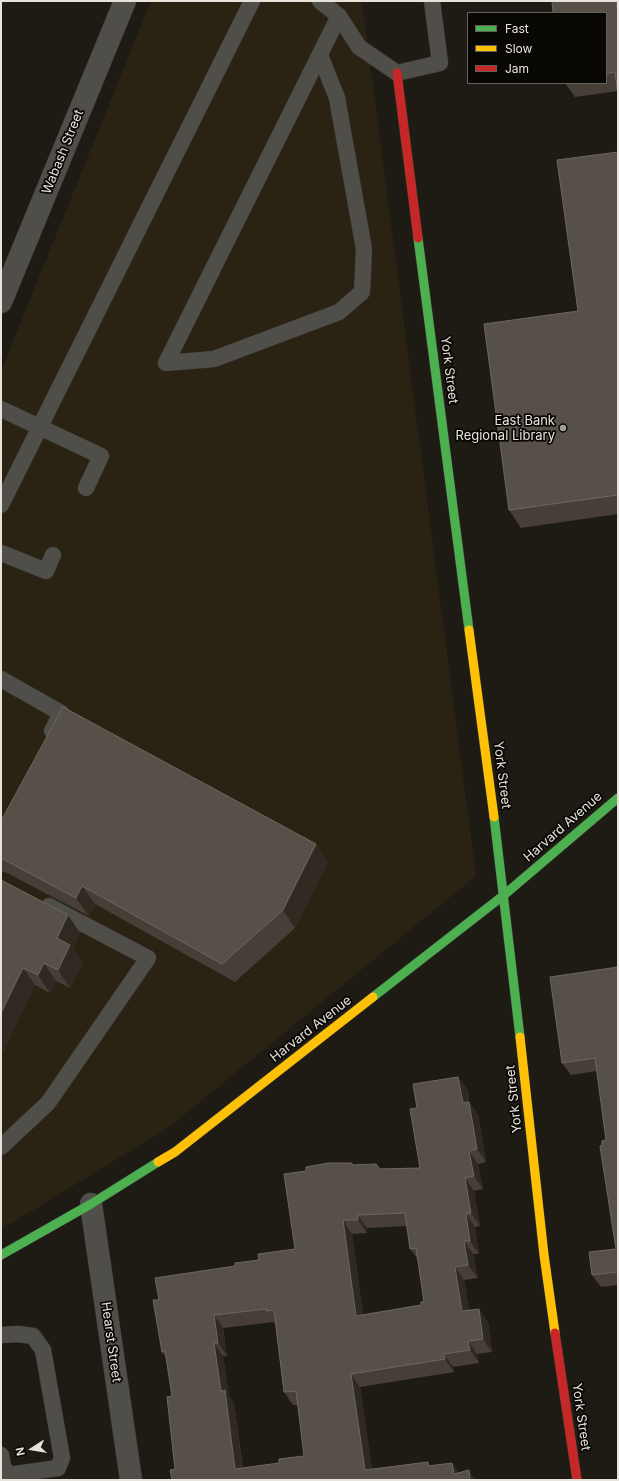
<!DOCTYPE html>
<style>
body{margin:0}
#map{position:relative;width:619px;height:1481px;overflow:hidden;background:#1e1b15;font-family:Inter,sans-serif}
canvas{display:block}
.frame{position:absolute;inset:0;border:2px solid #e7e3db;pointer-events:none}
.legend{position:absolute;left:467px;top:12px;width:140px;height:72px;box-sizing:border-box;background:#090704;border:1px solid #625f5a;margin:0;padding:5px 7px;list-style:none;font-size:12px;color:#e7e3db}
.legend li{display:flex;align-items:center;gap:8px;height:20px}
.legend b{width:20px;border:1px solid #625f5a}
.north{position:absolute;left:12px;top:1429px;width:40px;height:40px;-webkit-text-stroke:3px #090704;paint-order:stroke;rotate:258deg;font-size:11px;font-weight:700;line-height:16px;text-align:center;color:#e7e3db}
.north::after{content:'';display:block;margin:auto;width:14px;height:18px;background:#e7e3db;clip-path:polygon(50% 0,100% 100%,50% 72%,0 100%)}
</style>
<div id="map">
<canvas width="619" height="1481"></canvas>
<div class="frame"></div>
<ul class="legend">
<li><b style="height:5px;background:#4caf50"></b>Fast</li>
<li><b style="height:5px;background:#ffc107"></b>Slow</li>
<li><b style="height:5px;background:#c62828"></b>Jam</li>
</ul>
<div class="north">N</div>
</div>
<script>
const ctx = document.querySelector('canvas').getContext('2d');
ctx.lineJoin = 'round';
function fillPath(path, color) {
  ctx.fillStyle = color;
  ctx.fill(path, 'evenodd');
}
function poly(rows) {
  const path = new Path2D();
  for (const r of rows) {
    path.moveTo(r[0], r[1]);
    for (let i = 2; i < r.length; i += 2) path.lineTo(r[i], r[i + 1]);
  }
  return path;
}
function stroke(path, color, width, dash) {
  ctx.strokeStyle = color;
  ctx.lineWidth = width;
  ctx.lineCap = dash ? 'butt' : 'round';
  ctx.setLineDash(dash || []);
  ctx.stroke(path);
}
function label(font, color, halo, rows, align = 'center') {
  ctx.font = font + ' Inter,sans-serif';
  ctx.lineWidth = 3.5;
  ctx.setLineDash([]);
  ctx.textBaseline = 'middle';
  ctx.strokeStyle = halo;
  ctx.fillStyle = color;
  for (const [text, x, y, turn = 0] of rows) {
    ctx.save();
    ctx.translate(x, y);
    ctx.rotate((+turn || 0) * Math.PI / 180);
    ctx.textAlign = isNaN(turn) ? turn : align;
    if (halo) ctx.strokeText(text, 0, 0);
    ctx.fillText(text, 0, 0);
    ctx.restore();
  }
}
const medical = poly([
 [151,1,362,1,476,876,168,1128,17,1220,1,1229,1,371]
]);
const lane = poly([
 [320,1,339,16,359,47,397,73,440,63,432,1],
 [320,55,337,98,364,249,362,292,339,312,214,359,166,363,339,16],
 [1,409,101,456,86,488],
 [1,505,252,1],
 [1,553,46,571,53,555],
 [1,679,61,713,52,731],
 [1,1147,48,1103,148,958,49,906],
 [1,1455,3,1466,8,1475,58,1468,62,1458,43,1350,33,1336,18,1334,1,1335]
]);
const street = poly([
 [1,302,125,1],
 [91,1204,131,1480]
]);
const fast = poly([
 [418,238,469,630],
 [494,817,520,1037],
 [373,997,504,895,618,798],
 [1,1255,91,1204,158,1162]
]);
const slow = poly([
 [469,630,494,817],
 [520,1037,544,1255,555,1333],
 [158,1162,175,1152,373,997]
]);
const jam = poly([
 [397,73,418,238],
 [555,1333,577,1480]
]);
const wall = poly([
 [618,1,618,91,575,97,565,83,606,83,606,13],
 [618,152,618,514,521,528,509,510,578,311],
 [1,821,316,844,328,862,295,928,235,982,95,904,89,916,5,872,1,871],
 [1,880,68,915,80,933,73,948,83,963,70,988,56,981,50,993,35,985,1,1056],
 [618,967,618,1285,601,1287,592,1275,616,1249,602,1145,606,1140,597,1071,571,1075,562,1063],
 [458,1077,468,1090,469,1102,478,1115,486,1162,478,1164,483,1189,474,1191,480,1226,475,1227,479,1254,473,1254,478,1278,464,1280,469,1310,488,1322,492,1352,477,1354,479,1363,453,1367,454,1372,360,1387,372,1469,428,1462,430,1466,452,1463,459,1473,476,1480,175,1469,172,1396,166,1357,162,1352,159,1300,235,1266,259,1260,295,1249,306,1171,352,1163,353,1165,380,1169,420,1168,417,1108],
 [407,1226,410,1249,418,1259,424,1302,421,1305,363,1315,352,1234,367,1233,367,1228],
 [274,1322,275,1324,284,1392,293,1405,298,1405,304,1456,279,1463,243,1468,234,1403,229,1396,223,1356,227,1356,223,1328]
]);
const shadedWall = poly([
 [616,1,618,1,618,11,617,9],
 [316,844,328,862,295,928,283,910],
 [82,886,95,904,89,916,76,898],
 [68,915,80,933,73,948,83,963,70,988,58,970,57,938],
 [44,963,56,981,50,993,38,975],
 [23,968,35,985,1,1056,1,1013],
 [458,1077,468,1090,469,1102,478,1115,486,1162,477,1149,463,1103],
 [469,1151,478,1164,483,1189,474,1176],
 [465,1178,474,1191,480,1226,471,1213],
 [466,1214,475,1227,479,1254,470,1241],
 [358,1215,367,1228,367,1233,358,1220],
 [343,1220,352,1234,365,1329,356,1316],
 [464,1241,473,1254,478,1278,468,1265],
 [455,1267,464,1280,471,1324,462,1311],
 [479,1309,488,1322,492,1352,483,1339],
 [214,1315,223,1328,227,1356,218,1343],
 [468,1341,477,1354,479,1363,470,1350],
 [214,1343,223,1356,229,1396,234,1403,244,1480,235,1469,221,1391],
 [444,1354,453,1367,454,1372,445,1359],
 [351,1374,360,1387,374,1480,365,1470],
 [452,1463,461,1476,454,1474],
 [469,1470,476,1480,470,1480]
]);
const building = poly([
 [552,1,616,1,617,9,618,9,618,94,615,72,606,74,606,13,553,13,552,1],
 [618,152,618,495,509,510,484,324,578,311,557,160,618,152],
 [63,707,316,844,283,910,222,964,82,886,76,898,1,858,1,821,63,707],
 [1,880,68,915,57,938,70,945,58,970,44,963,38,975,23,968,1,1013,1,880],
 [618,967,618,1272,592,1275,589,1252,616,1249,600,1146,602,1145,602,1141,606,1140,595,1058,562,1063,550,977,618,967],
 [458,1077,463,1103,469,1102,477,1149,469,1151,474,1176,465,1178,471,1213,466,1214,470,1241,464,1241,468,1265,455,1267,462,1311,479,1309,483,1339,468,1341,470,1350,444,1354,445,1359,351,1374,365,1470,428,1462,428,1466,452,1463,454,1474,469,1470,470,1480,172,1480,170,1470,175,1469,167,1397,172,1396,165,1351,162,1352,153,1300,159,1300,155,1278,235,1266,235,1263,259,1260,258,1254,295,1249,284,1174,306,1171,306,1167,328,1163,352,1163,352,1165,376,1164,380,1169,420,1168,410,1109,417,1108,413,1084,458,1077],
 [405,1213,410,1249,416,1248,424,1302,421,1302,421,1305,356,1316,343,1220,358,1220,358,1215,405,1213],
 [266,1309,266,1311,274,1310,284,1392,296,1391,304,1456,279,1459,279,1463,235,1469,225,1390,221,1391,214,1343,218,1343,214,1315,266,1309]
]);
const markers = [
 [563,428,4,"#a19d96"]
];
const streetNames = [
 ["Wabash Street",63,152,-68],
 ["York Street",449,370,83],
 ["York Street",502,775,83],
 ["Harvard Avenue",563,827,-41],
 ["Harvard Avenue",311,1029,-38],
 ["York Street",514,1099,-96],
 ["Hearst Street",111,1342,82],
 ["York Street",581,1417,82]
];
const poiNames = [
 ["East Bank",555,421],
 ["Regional Library",555,436]
];
fillPath(medical, '#2a2213');
stroke(lane, '#383631', 17);
stroke(street, '#383631', 23);
stroke(fast, '#383631', 10);
stroke(slow, '#383631', 10);
stroke(jam, '#383631', 10);
stroke(lane, '#504e49', 16);
stroke(street, '#504e49', 22);
stroke(fast, '#4caf50', 9);
stroke(slow, '#ffc107', 9);
stroke(jam, '#c62828', 9);
fillPath(wall, '#463e37');
fillPath(shadedWall, '#2f2922');
fillPath(building, '#575049');
stroke(building, '#6e6760', 1);
for (const [x, y, r, color] of markers) {
  const dot = new Path2D();
  dot.arc(x, y, r, 0, 2 * Math.PI);
  ctx.fillStyle = color;
  ctx.fill(dot);
  stroke(dot, '#090704', 1.5);
}
label('13px', '#e7e3db', '#090704', streetNames);
label('13px', '#e7e3db', '#090704', poiNames, 'right');
</script>
